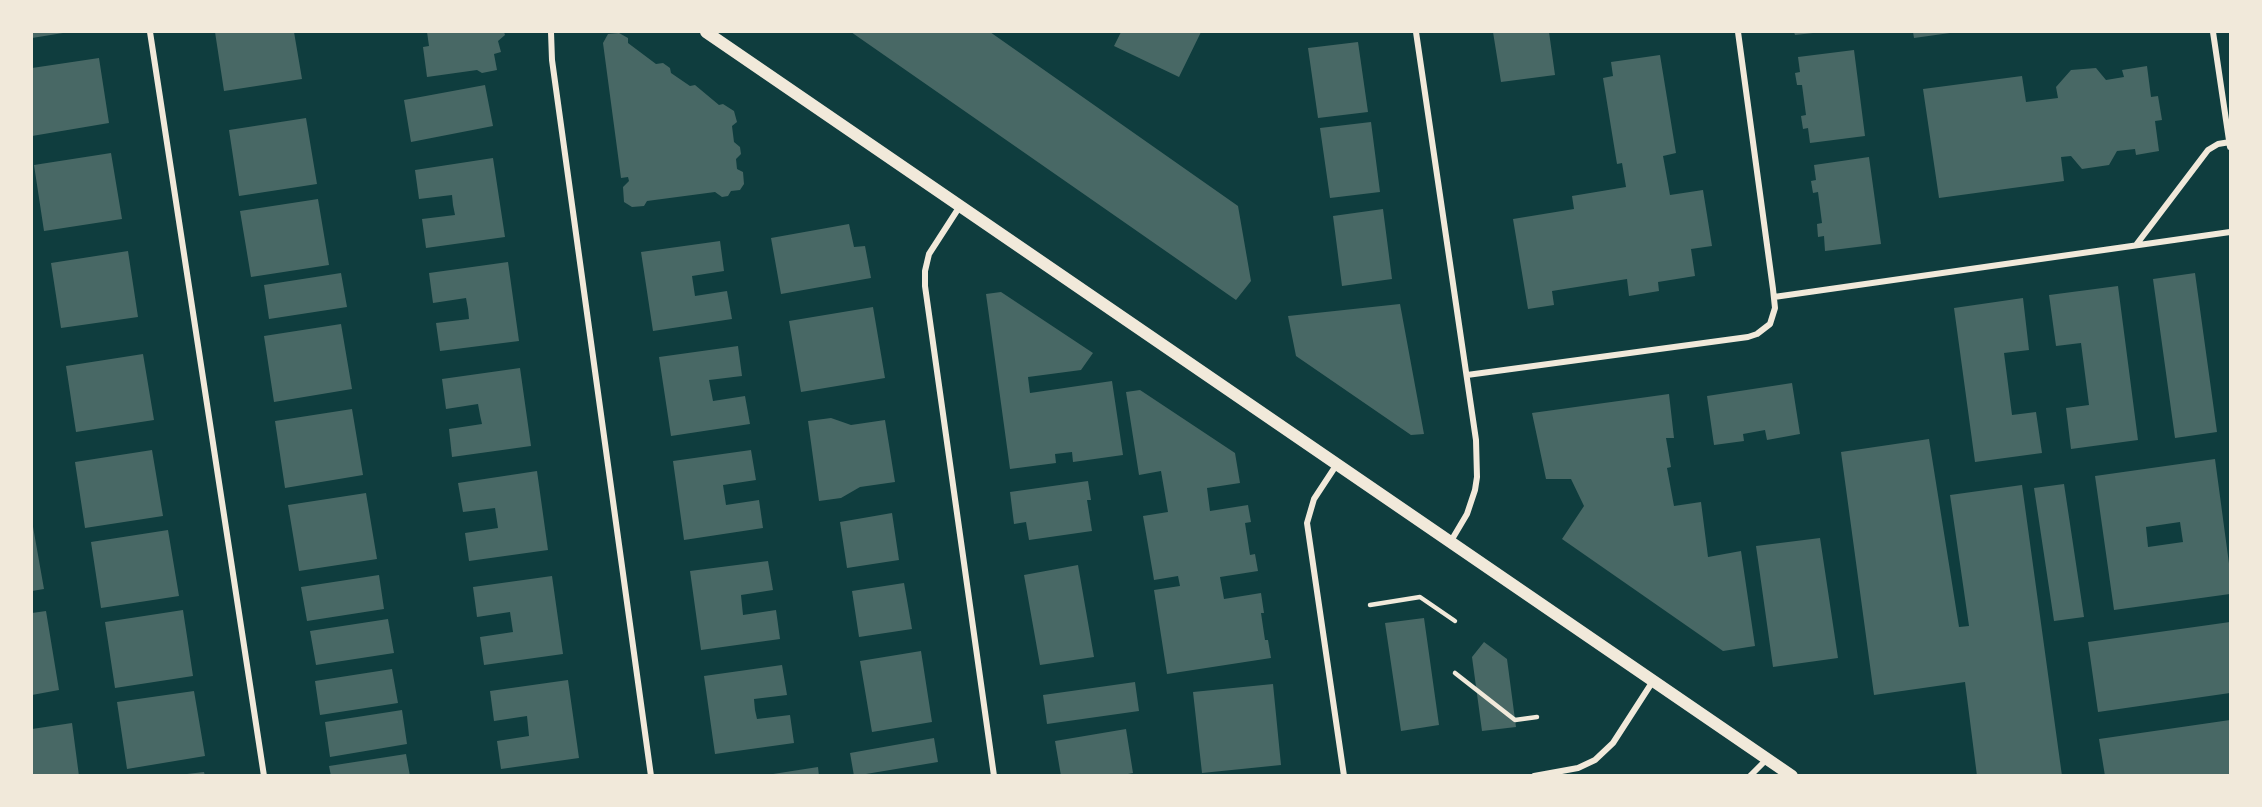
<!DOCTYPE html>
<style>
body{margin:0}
#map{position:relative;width:2262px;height:807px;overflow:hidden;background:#0f3d3e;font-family:"Varela Round",sans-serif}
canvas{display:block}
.frame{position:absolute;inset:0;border:33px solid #f1e9da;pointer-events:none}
</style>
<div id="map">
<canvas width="2262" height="807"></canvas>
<div class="frame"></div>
</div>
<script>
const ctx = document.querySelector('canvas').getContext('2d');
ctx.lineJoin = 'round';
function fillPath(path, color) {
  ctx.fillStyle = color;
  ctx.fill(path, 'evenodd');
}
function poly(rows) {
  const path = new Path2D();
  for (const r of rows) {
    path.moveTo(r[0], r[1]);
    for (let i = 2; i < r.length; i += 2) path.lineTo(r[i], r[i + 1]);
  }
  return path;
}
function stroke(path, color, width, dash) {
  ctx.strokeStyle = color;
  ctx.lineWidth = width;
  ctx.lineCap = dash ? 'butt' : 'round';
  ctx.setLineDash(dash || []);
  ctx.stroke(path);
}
const building = poly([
 [32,32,63,32,63,33,32,38],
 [215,32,294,32,302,79,224,91],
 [427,32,504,32,505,35,498,41,501,52,494,54,497,70,482,73,477,70,427,77,423,47,429,46],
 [851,32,990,32,1238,206,1251,281,1236,300],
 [1121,32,1201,32,1179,77,1114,46],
 [1493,32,1549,32,1555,75,1501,82],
 [1794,32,1813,32,1813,33,1795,35],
 [1913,32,1950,32,1950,33,1914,38],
 [619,33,628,38,628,43,656,64,663,63,670,68,671,73,690,86,695,85,719,105,723,104,734,111,737,122,732,126,734,142,740,147,741,154,736,159,737,169,743,172,744,184,740,190,731,191,728,196,722,197,715,192,647,201,644,206,632,207,624,202,623,187,629,181,628,177,621,178,603,43,608,34],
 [1358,42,1368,112,1318,118,1308,48],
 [1854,50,1865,136,1810,143,1808,128,1803,129,1801,116,1806,115,1802,85,1797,85,1795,73,1800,72,1798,57],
 [1660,55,1676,153,1663,156,1670,195,1703,190,1712,246,1691,249,1695,276,1658,282,1659,291,1629,296,1627,279,1552,291,1554,305,1528,309,1513,219,1574,209,1572,196,1626,187,1622,163,1617,164,1603,78,1613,76,1611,62],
 [99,58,109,123,32,136,32,68],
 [2147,66,2151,97,2158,96,2162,120,2155,121,2159,151,2136,155,2135,149,2117,151,2109,165,2082,169,2071,156,2061,157,2064,181,1939,198,1923,89,2022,76,2026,102,2058,98,2056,87,2071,70,2096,68,2106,80,2124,77,2122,70],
 [485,85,493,126,411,142,404,100],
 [306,118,317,184,239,196,229,130],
 [1371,122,1380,192,1330,198,1320,128],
 [111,153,122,219,44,231,34,165],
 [1869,157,1881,244,1825,251,1824,236,1818,237,1817,224,1822,223,1818,192,1813,193,1811,181,1816,180,1814,165],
 [493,158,505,237,426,248,422,219,455,215,453,205,452,195,419,199,415,170],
 [318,199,329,265,251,277,240,211],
 [1383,209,1392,279,1342,286,1333,216],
 [849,224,854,247,865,246,871,278,781,294,771,238],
 [720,241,724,271,692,276,695,296,727,291,732,319,653,331,641,252],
 [128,251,138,317,61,328,51,263],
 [508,262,519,341,440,351,436,323,469,319,468,309,466,298,433,303,429,273],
 [341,273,347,307,269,319,264,285],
 [2195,273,2217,432,2175,438,2153,279],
 [2118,286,2138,440,2071,449,2066,408,2089,405,2081,343,2056,346,2049,295],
 [1001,292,1093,353,1081,370,1028,377,1030,393,1112,381,1123,455,1073,462,1072,452,1055,454,1056,463,1010,469,986,294],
 [2023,298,2029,350,2004,353,2012,415,2036,412,2042,453,1975,462,1954,308],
 [1400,304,1424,434,1411,435,1296,356,1288,316],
 [873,307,885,378,801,392,789,321],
 [341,324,352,389,274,402,264,336],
 [738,346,742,376,709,380,713,401,745,396,750,424,671,436,659,357],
 [143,354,154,420,76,432,66,366],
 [520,368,531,446,452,457,449,429,482,424,480,415,478,404,446,409,442,379],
 [1792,383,1800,434,1767,440,1765,430,1743,434,1744,441,1714,445,1707,396],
 [1140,390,1235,453,1240,483,1207,488,1210,511,1248,505,1251,522,1245,523,1250,555,1255,554,1258,571,1220,577,1224,599,1261,593,1264,613,1261,613,1265,640,1268,640,1271,658,1167,674,1154,590,1180,586,1178,576,1154,580,1143,516,1168,512,1161,471,1139,475,1126,392],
 [1669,394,1674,438,1666,438,1671,467,1667,468,1674,506,1701,502,1708,557,1741,551,1755,646,1723,651,1562,539,1584,506,1571,479,1546,479,1532,413],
 [352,409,363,475,285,488,275,421],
 [831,418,851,425,885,420,895,482,860,487,841,498,819,501,808,421],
 [1929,439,1959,627,1969,626,1950,495,2022,485,2062,776,1977,776,1965,682,1874,695,1841,452],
 [152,450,163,516,85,528,75,462],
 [751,450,756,480,723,485,726,505,759,500,763,528,684,540,673,461],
 [2215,459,2230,571,2230,594,2114,610,2095,476],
 [2180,522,2183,542,2148,547,2146,527],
 [537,471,548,550,469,561,465,533,498,528,495,508,463,512,458,483],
 [1088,481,1091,500,1087,500,1092,531,1029,540,1026,522,1014,524,1010,492],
 [2064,484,2084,617,2054,621,2034,488],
 [366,493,377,559,299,571,288,505],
 [892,513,899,560,847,568,840,522],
 [32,521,44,589,32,591],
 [168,530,179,596,101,608,91,542],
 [1820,538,1838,658,1773,667,1756,546],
 [768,561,773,590,741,595,743,615,776,610,780,639,701,650,690,571],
 [1078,565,1094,657,1040,665,1024,575],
 [379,575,384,609,307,621,301,587],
 [552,576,563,654,484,665,480,637,513,632,510,612,477,617,473,587],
 [904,583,912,629,859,637,852,591],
 [183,610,193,676,115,688,105,622],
 [46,611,59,690,32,695,32,613],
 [1424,618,1439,725,1401,731,1385,623],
 [388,619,394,653,316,665,310,631],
 [2230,622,2230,693,2098,712,2088,642],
 [1484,642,1507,659,1516,727,1482,731,1472,657],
 [921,651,932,722,872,732,860,661],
 [782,665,787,695,754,699,755,710,757,719,790,715,794,743,715,754,704,676],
 [392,669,398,703,320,715,315,681],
 [568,680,579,758,501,769,497,741,529,736,527,716,494,721,490,691],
 [1135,682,1139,711,1047,724,1043,695],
 [1273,684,1281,765,1202,773,1193,692],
 [194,691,205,756,127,769,117,702],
 [402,710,407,744,330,757,325,722],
 [2230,720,2230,776,2105,776,2099,739],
 [72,723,79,776,32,776,32,729],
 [1126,729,1133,773,1118,776,1061,776,1055,741],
 [934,738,938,762,854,776,850,753],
 [406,754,410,776,331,776,329,766],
 [818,767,819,776,773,776,773,774],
 [204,772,205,776,187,776,187,774]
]);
const service = poly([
 [1370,605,1420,597,1455,621],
 [1455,673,1515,720,1537,717]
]);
const minor = poly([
 [150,32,264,776],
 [551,32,552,60,651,776],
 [1416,32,1476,440,1477,477,1475,490,1467,514,1451,541],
 [2213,32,2230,147],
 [960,206,929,254,925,271,925,286,994,776],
 [2136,245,2208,150,2218,144,2230,142],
 [1774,297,2230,232],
 [1467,375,1748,337,1757,334,1770,324,1775,308,1773,289,1738,32],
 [1337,464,1314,499,1307,523,1344,776],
 [1534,776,1578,768,1595,760,1613,743,1653,681],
 [1750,776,1767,759]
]);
const secondary = poly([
 [706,32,1792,776]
]);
fillPath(building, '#486865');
stroke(service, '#f1e9da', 4.5);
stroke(minor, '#f1e9da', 6);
stroke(secondary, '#f1e9da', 12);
</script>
